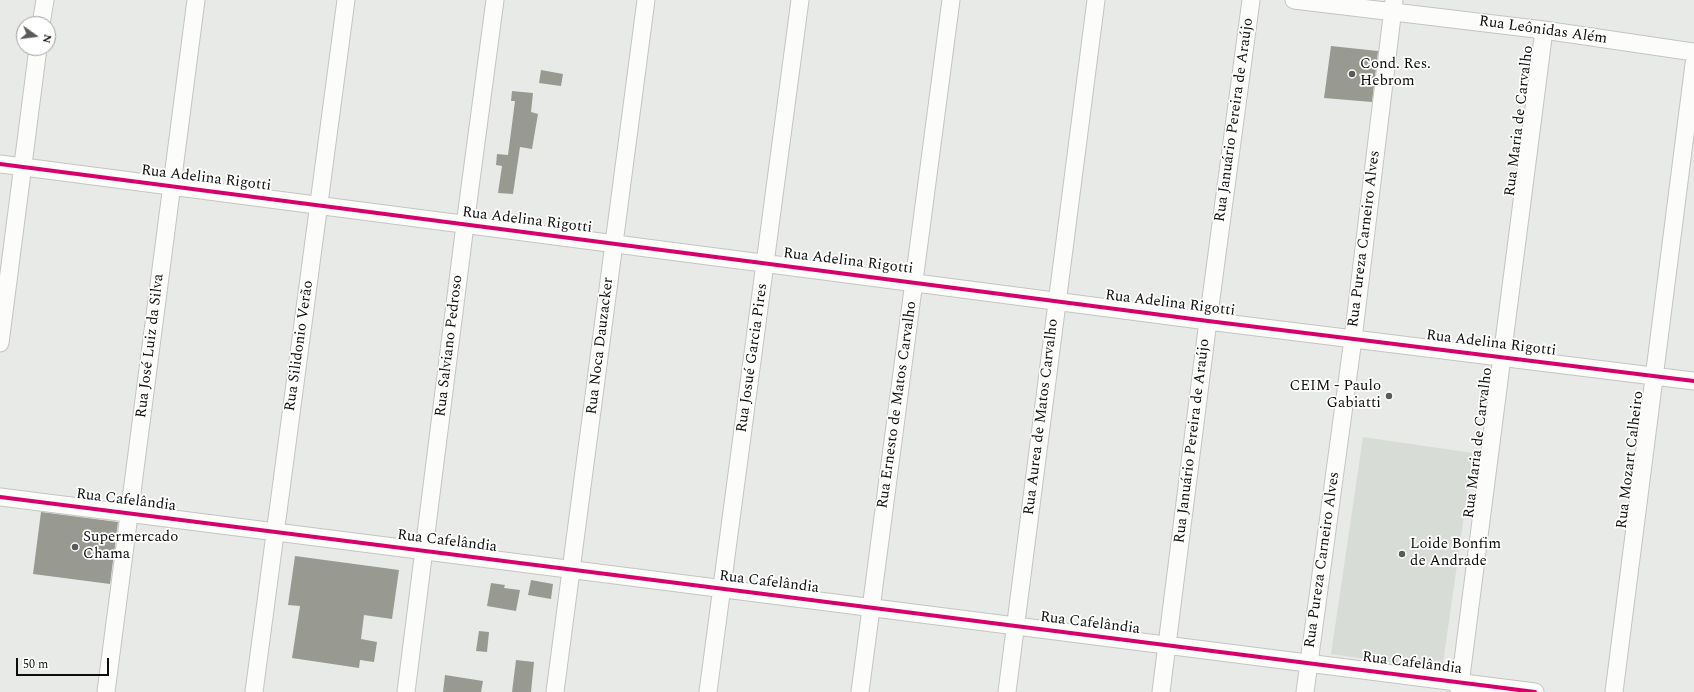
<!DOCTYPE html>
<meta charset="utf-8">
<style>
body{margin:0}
#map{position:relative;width:1694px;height:692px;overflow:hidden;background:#e8eae7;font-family:Spectral,serif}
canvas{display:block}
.north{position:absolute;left:16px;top:16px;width:40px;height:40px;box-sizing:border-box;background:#fff;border:1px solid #9e9e9e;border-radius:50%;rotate:104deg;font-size:11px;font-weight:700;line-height:16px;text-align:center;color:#0d0d0c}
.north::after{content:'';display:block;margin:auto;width:14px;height:18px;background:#5a5a59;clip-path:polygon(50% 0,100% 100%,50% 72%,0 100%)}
.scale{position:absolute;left:16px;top:658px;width:93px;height:18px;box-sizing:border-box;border:2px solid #0d0d0c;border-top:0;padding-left:5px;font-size:12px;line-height:14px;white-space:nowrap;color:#0d0d0c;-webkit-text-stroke:3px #fff;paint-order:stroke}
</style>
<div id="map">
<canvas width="1694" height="692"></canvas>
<div class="north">N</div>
<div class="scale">50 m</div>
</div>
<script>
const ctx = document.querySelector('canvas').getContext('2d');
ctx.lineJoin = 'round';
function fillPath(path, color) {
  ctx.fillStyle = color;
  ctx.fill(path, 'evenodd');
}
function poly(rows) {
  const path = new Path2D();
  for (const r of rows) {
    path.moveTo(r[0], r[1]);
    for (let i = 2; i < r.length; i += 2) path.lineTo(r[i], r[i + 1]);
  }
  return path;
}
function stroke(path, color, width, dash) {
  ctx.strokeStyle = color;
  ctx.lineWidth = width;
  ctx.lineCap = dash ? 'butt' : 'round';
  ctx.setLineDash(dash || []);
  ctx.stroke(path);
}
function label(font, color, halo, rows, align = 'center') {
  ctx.font = font + ' Spectral,serif';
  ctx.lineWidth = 3.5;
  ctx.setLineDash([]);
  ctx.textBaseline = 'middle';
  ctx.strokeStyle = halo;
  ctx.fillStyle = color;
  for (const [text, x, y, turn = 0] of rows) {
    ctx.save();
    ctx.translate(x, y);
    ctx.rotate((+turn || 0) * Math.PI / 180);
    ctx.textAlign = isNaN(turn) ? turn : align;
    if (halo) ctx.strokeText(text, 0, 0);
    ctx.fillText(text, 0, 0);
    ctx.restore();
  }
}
const built = poly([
 [1363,437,1473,453,1442,670,1331,654]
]);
const building = poly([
 [1331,46,1378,51,1372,102,1324,98],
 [541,70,563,74,561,86,539,83],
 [512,91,533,93,531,112,538,114,532,149,520,147,513,194,498,193,502,166,496,165,497,154,508,155,515,101,511,101],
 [41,512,118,522,110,584,33,574],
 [295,556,399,570,392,619,364,615,361,639,377,642,374,662,360,660,359,668,292,658,300,606,288,605],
 [531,580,553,584,551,599,528,595],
 [491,583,505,585,504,588,520,590,516,611,487,606],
 [479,631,489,632,487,652,476,651],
 [516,660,534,662,531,692,512,692],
 [445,675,483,681,481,692,443,692]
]);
const minor = poly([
 [1294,0,1544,30,1694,52],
 [41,24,45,0],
 [0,164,1208,321,1694,381],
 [0,343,38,48],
 [0,497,1535,692],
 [106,692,196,0],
 [254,692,346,0],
 [406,692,465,225,495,0],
 [555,692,646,0],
 [708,692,800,0],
 [860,692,951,0],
 [1007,692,1096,0],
 [1161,692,1208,321,1251,0],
 [1305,692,1353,339,1394,0],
 [1459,692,1544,30],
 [1614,692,1694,64]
]);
const cycleway = poly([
 [0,164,1208,321,1694,381],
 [0,497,1535,692]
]);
const markers = [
 [1352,74,4,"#5a5a59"],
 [1389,396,4,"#5a5a59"],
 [75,547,4,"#5a5a59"],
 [1402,554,4,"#5a5a59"]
];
const streetNames = [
 ["Rua Leônidas Além",1543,31,8],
 ["Rua Januário Pereira de Araújo",1235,120,-82],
 ["Rua Maria de Carvalho",1520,121,-83],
 ["Rua Adelina Rigotti",206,179,7],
 ["Rua Adelina Rigotti",527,221,7],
 ["Rua Pureza Carneiro Alves",1365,239,-83],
 ["Rua Adelina Rigotti",848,262,7],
 ["Rua Adelina Rigotti",1170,304,7],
 ["Rua Adelina Rigotti",1491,344,7],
 ["Rua José Luiz da Silva",151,346,-83],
 ["Rua Silidonio Verão",300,346,-82],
 ["Rua Salviano Pedroso",450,346,-83],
 ["Rua Noca Dauzacker",601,346,-83],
 ["Rua Josué Garcia Pires",753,358,-82],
 ["Rua Ernesto de Matos Carvalho",898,405,-82],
 ["Rua Aurea de Matos Carvalho",1042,417,-83],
 ["Rua Januário Pereira de Araújo",1193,441,-83],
 ["Rua Maria de Carvalho",1479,443,-83],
 ["Rua Mozart Calheiro",1631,460,-83],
 ["Rua Cafelândia",126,501,7],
 ["Rua Cafelândia",447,542,7],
 ["Rua Pureza Carneiro Alves",1323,560,-82],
 ["Rua Cafelândia",769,583,7],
 ["Rua Cafelândia",1090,624,7],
 ["Rua Cafelândia",1412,664,7]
];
const poiNames = [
 ["Cond. Res.",1360,65],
 ["Hebrom",1360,82],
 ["CEIM - Paulo",1381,387,"right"],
 ["Gabiatti",1381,404,"right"],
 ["Supermercado",83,538],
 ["Chama",83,555],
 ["Loide Bonfim",1410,545],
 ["de Andrade",1410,562]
];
fillPath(built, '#d8dcd6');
fillPath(building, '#989a91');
stroke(minor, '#c4c5c3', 19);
stroke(minor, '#fcfcfb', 17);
stroke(cycleway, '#d6006c', 4);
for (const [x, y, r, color] of markers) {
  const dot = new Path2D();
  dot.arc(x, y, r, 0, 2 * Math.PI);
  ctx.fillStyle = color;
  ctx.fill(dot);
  stroke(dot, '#fff', 1.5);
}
label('15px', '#0d0d0c', '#fff', streetNames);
label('15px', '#0d0d0c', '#fff', poiNames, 'left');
</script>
